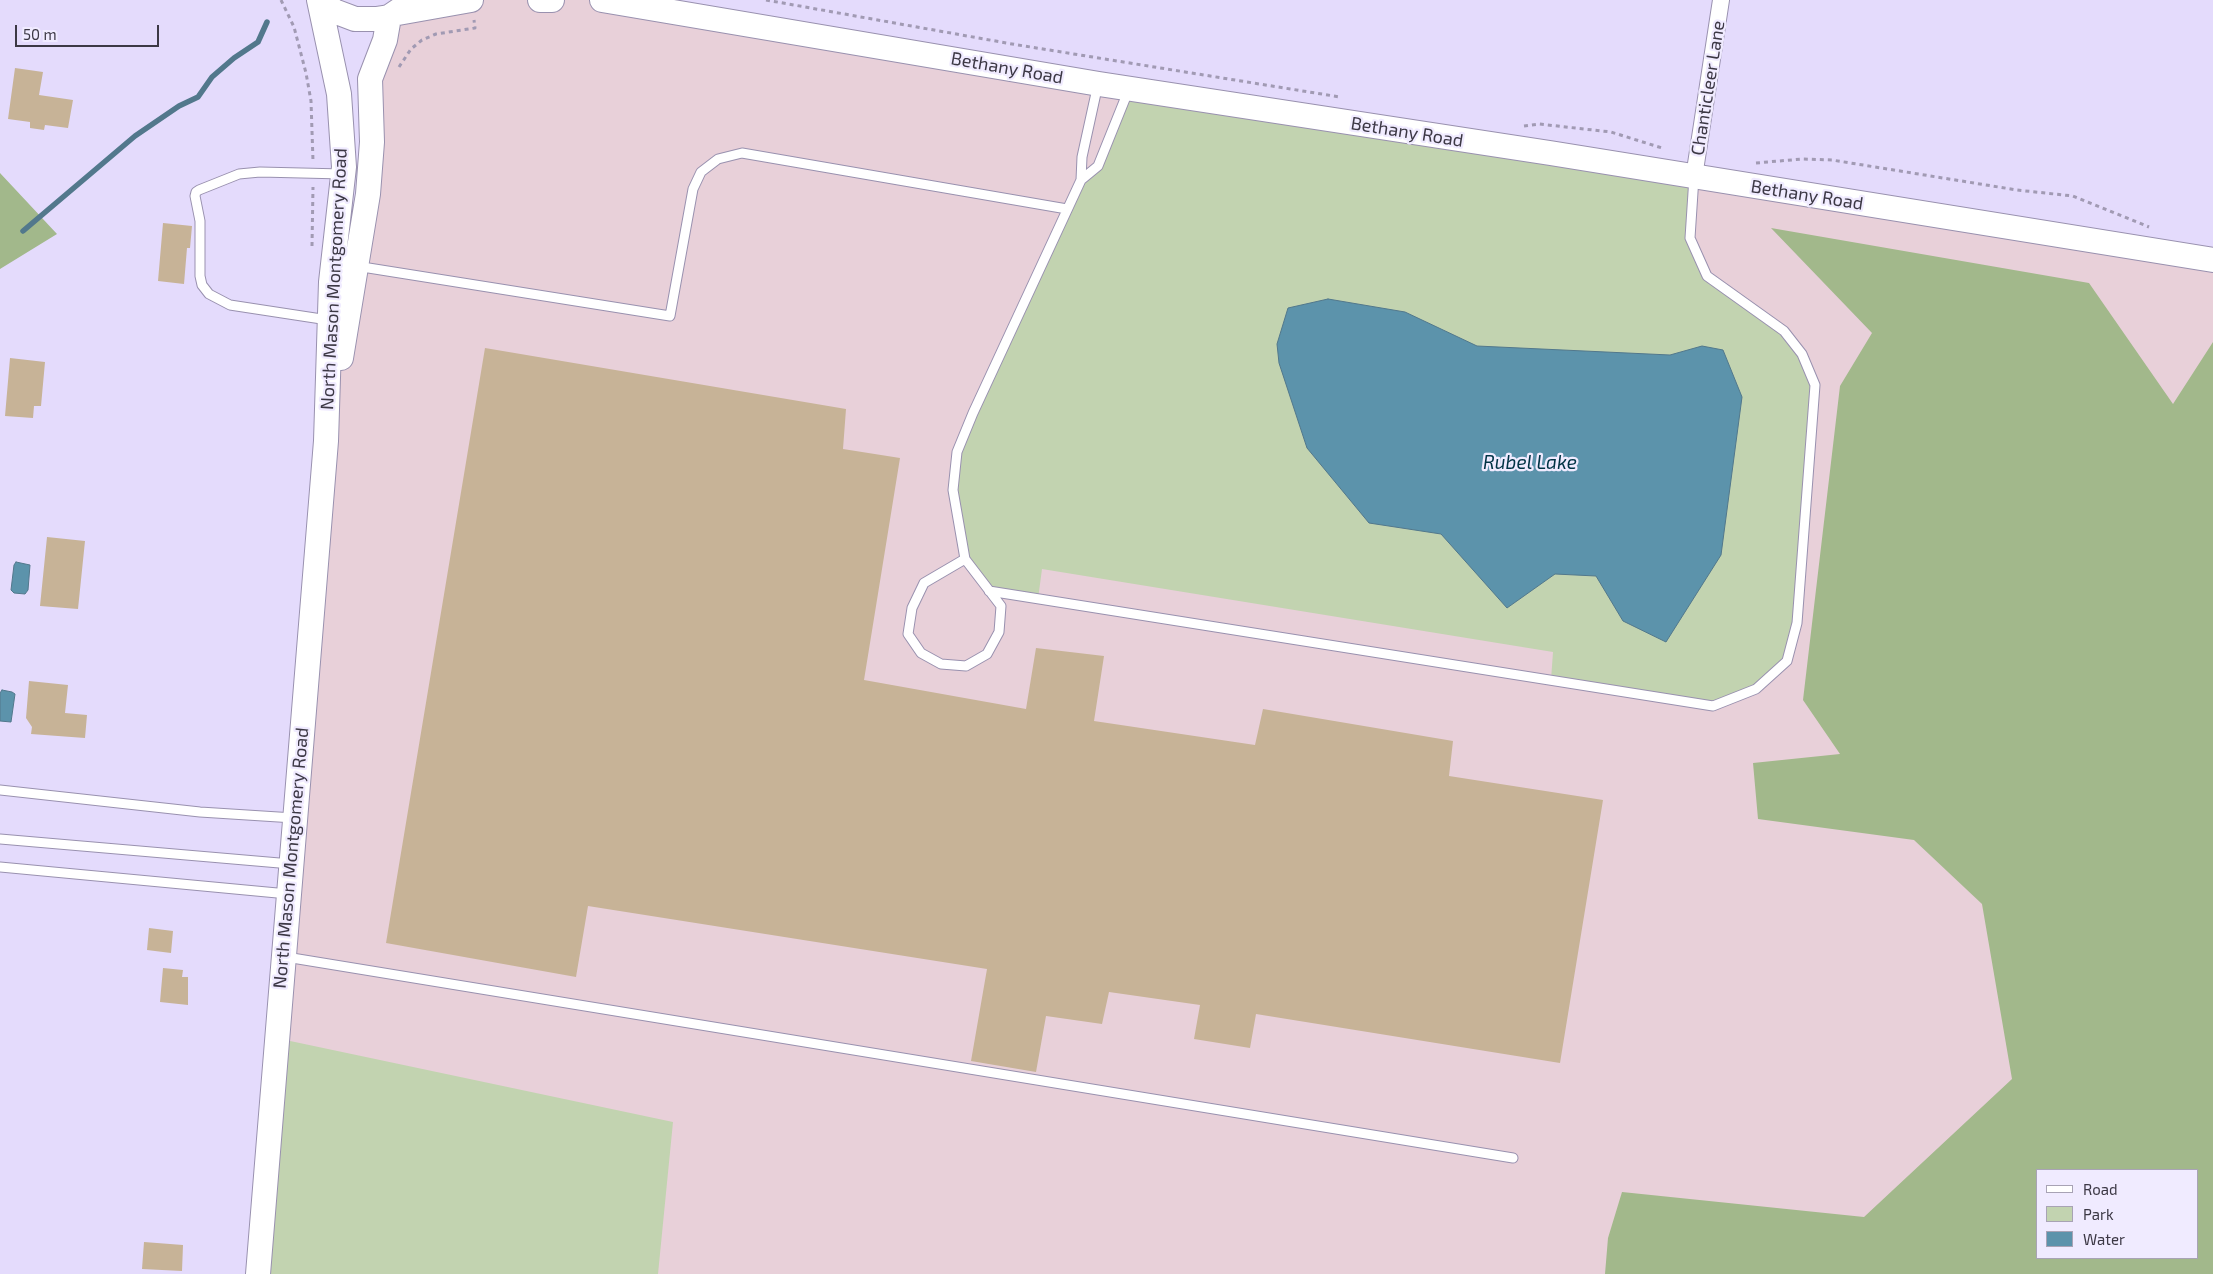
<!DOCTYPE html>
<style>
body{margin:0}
#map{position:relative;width:2213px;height:1274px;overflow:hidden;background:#e4dbfc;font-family:"Exo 2",sans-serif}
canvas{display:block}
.legend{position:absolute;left:2036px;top:1169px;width:162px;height:90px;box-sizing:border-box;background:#f0ebff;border:1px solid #a8a3b5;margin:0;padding:6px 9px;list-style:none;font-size:15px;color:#3c3845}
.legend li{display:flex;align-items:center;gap:10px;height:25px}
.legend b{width:25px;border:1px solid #a8a3b5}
.scale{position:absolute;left:15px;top:25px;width:144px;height:22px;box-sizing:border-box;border:2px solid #3c3845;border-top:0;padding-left:6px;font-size:15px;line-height:18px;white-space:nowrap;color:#3c3845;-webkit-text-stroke:4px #f0ebff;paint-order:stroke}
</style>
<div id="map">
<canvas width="2213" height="1274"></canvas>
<ul class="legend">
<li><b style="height:6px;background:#fff"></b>Road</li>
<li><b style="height:14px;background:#c2d3b0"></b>Park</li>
<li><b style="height:14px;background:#5c93ab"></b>Water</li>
</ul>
<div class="scale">50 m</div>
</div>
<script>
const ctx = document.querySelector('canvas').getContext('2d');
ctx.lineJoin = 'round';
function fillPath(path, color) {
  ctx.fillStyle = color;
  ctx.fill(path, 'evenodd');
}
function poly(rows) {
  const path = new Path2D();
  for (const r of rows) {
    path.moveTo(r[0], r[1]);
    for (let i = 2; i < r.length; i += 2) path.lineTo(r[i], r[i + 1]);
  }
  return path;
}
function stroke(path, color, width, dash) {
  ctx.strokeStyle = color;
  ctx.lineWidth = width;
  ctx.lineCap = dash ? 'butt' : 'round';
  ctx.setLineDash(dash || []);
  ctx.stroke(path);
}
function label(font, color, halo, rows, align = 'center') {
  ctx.font = font + ' "Exo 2",sans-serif';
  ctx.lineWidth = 4.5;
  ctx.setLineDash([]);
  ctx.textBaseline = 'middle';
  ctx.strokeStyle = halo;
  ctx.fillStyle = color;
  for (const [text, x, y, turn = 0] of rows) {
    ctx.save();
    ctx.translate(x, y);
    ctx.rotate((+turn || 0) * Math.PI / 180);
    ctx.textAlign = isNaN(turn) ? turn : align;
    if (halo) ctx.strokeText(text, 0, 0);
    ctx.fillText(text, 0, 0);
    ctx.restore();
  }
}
const industrial = poly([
 [471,0,602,0,2213,261,2213,1274,258,1274,326,441,369,90,396,13],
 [2037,1170,2197,1170,2197,1258,2037,1258]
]);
const green = poly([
 [1129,88,1694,177,1690,238,1707,276,1784,331,1815,385,1797,623,1787,661,1756,689,1713,706,1551,680,1553,652,1042,569,1038,599,989,591,965,559,953,490,957,452,1081,180,1098,166],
 [276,1038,673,1122,658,1274,258,1274]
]);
const forest = poly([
 [0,173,57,234,0,269],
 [1771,228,2089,283,2173,404,2213,342,2213,1274,1605,1274,1608,1238,1622,1192,1864,1217,2012,1079,1982,904,1914,840,1758,819,1753,763,1840,754,1803,700,1840,386,1872,333],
 [2197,1170,2197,1258,2037,1258,2037,1170]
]);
const water = poly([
 [1328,299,1405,312,1477,346,1670,355,1702,346,1723,350,1742,397,1721,555,1666,642,1623,621,1596,576,1555,574,1507,608,1441,534,1369,523,1307,448,1279,363,1277,344,1288,308,1328,299],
 [16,562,30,565,28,590,25,594,14,593,11,590,14,565,16,562],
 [2,690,12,692,15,694,11,722,0,721,0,693,2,690]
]);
const stream = poly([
 [23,231,135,136,179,106,198,97,212,77,234,58,258,42,267,22]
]);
const building = poly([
 [15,68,43,72,39,95,73,100,68,128,45,125,44,130,30,128,30,122,8,119],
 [163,223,192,226,190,248,187,248,184,284,158,281],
 [485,348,846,409,843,449,900,458,864,680,1026,709,1036,648,1104,656,1094,721,1255,745,1263,709,1453,741,1449,776,1603,800,1560,1063,1256,1014,1250,1048,1194,1039,1200,1005,1109,992,1102,1024,1046,1016,1036,1072,971,1061,987,969,588,906,576,977,386,943],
 [10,358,45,362,41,406,34,406,33,418,5,416],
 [47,537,85,541,78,609,40,606],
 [29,681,68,685,65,713,87,715,85,738,31,734,32,727,26,718],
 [149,928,173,931,171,953,147,950],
 [163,968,183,970,182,977,188,977,188,1005,160,1002],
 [144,1242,183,1245,182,1271,142,1269]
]);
const path = poly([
 [281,0,294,27,306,73,311,101,313,161],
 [766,0,1012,44,1340,97],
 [399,67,411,49,422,40,436,34,475,28,474,20],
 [1524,126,1539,124,1611,132,1662,148],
 [1756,163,1802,159,1832,160,2017,190,2073,196,2149,227],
 [312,246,313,187]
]);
const service = poly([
 [1081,180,1098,166,1129,89],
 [356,266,670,316,693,189,701,172,718,159,742,153,1067,209],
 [328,320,230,305,209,294,202,285,200,276,200,221,195,196,196,192,199,190,239,174,260,172,343,174],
 [965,559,1001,606,999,632,987,654,966,666,941,664,921,653,908,634,912,608,924,583,965,559,953,490,957,452,973,413,1081,180,1082,157,1098,84],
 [989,591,1713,706,1756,689,1787,661,1797,623,1815,385,1802,354,1784,331,1707,276,1690,238,1694,177],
 [0,790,200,812,294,818],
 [0,839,291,864],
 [0,867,288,894],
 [286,957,1513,1158]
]);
const minor = poly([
 [1694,177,1721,0]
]);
const secondary = poly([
 [321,0,334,11,355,19,376,19,389,17,414,0],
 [540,0,552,0],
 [602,0,1099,84,1550,153,2213,260],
 [398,13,471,0],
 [341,358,368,194,372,142,370,79,385,40,389,17],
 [258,1274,326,441,331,282,344,167,339,94,319,0]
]);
const streetNames = [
 ["Bethany Road",1007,68,10],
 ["Chanticleer Lane",1708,88,-81],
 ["Bethany Road",1407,132,9],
 ["Bethany Road",1807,195,9],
 ["North Mason Montgomery Road",334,279,-87],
 ["North Mason Montgomery Road",291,858,-85]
];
const waterNames = [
 ["Rubel Lake",1530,463]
];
fillPath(industrial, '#e8d0d9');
fillPath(green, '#c2d3b0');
fillPath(forest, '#a2b88b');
fillPath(water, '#5c93ab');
stroke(water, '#52788c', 1);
stroke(stream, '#52788c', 5.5);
fillPath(building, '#c7b397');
stroke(service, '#9991af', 11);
stroke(minor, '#9991af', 18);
stroke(secondary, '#9991af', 26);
stroke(path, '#a19ab3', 3, [4, 4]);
stroke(service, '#fff', 9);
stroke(minor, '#fff', 16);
stroke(secondary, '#fff', 24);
label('18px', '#3c3845', '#f0ebff', streetNames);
label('italic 19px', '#003345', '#f0ebff', waterNames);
</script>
